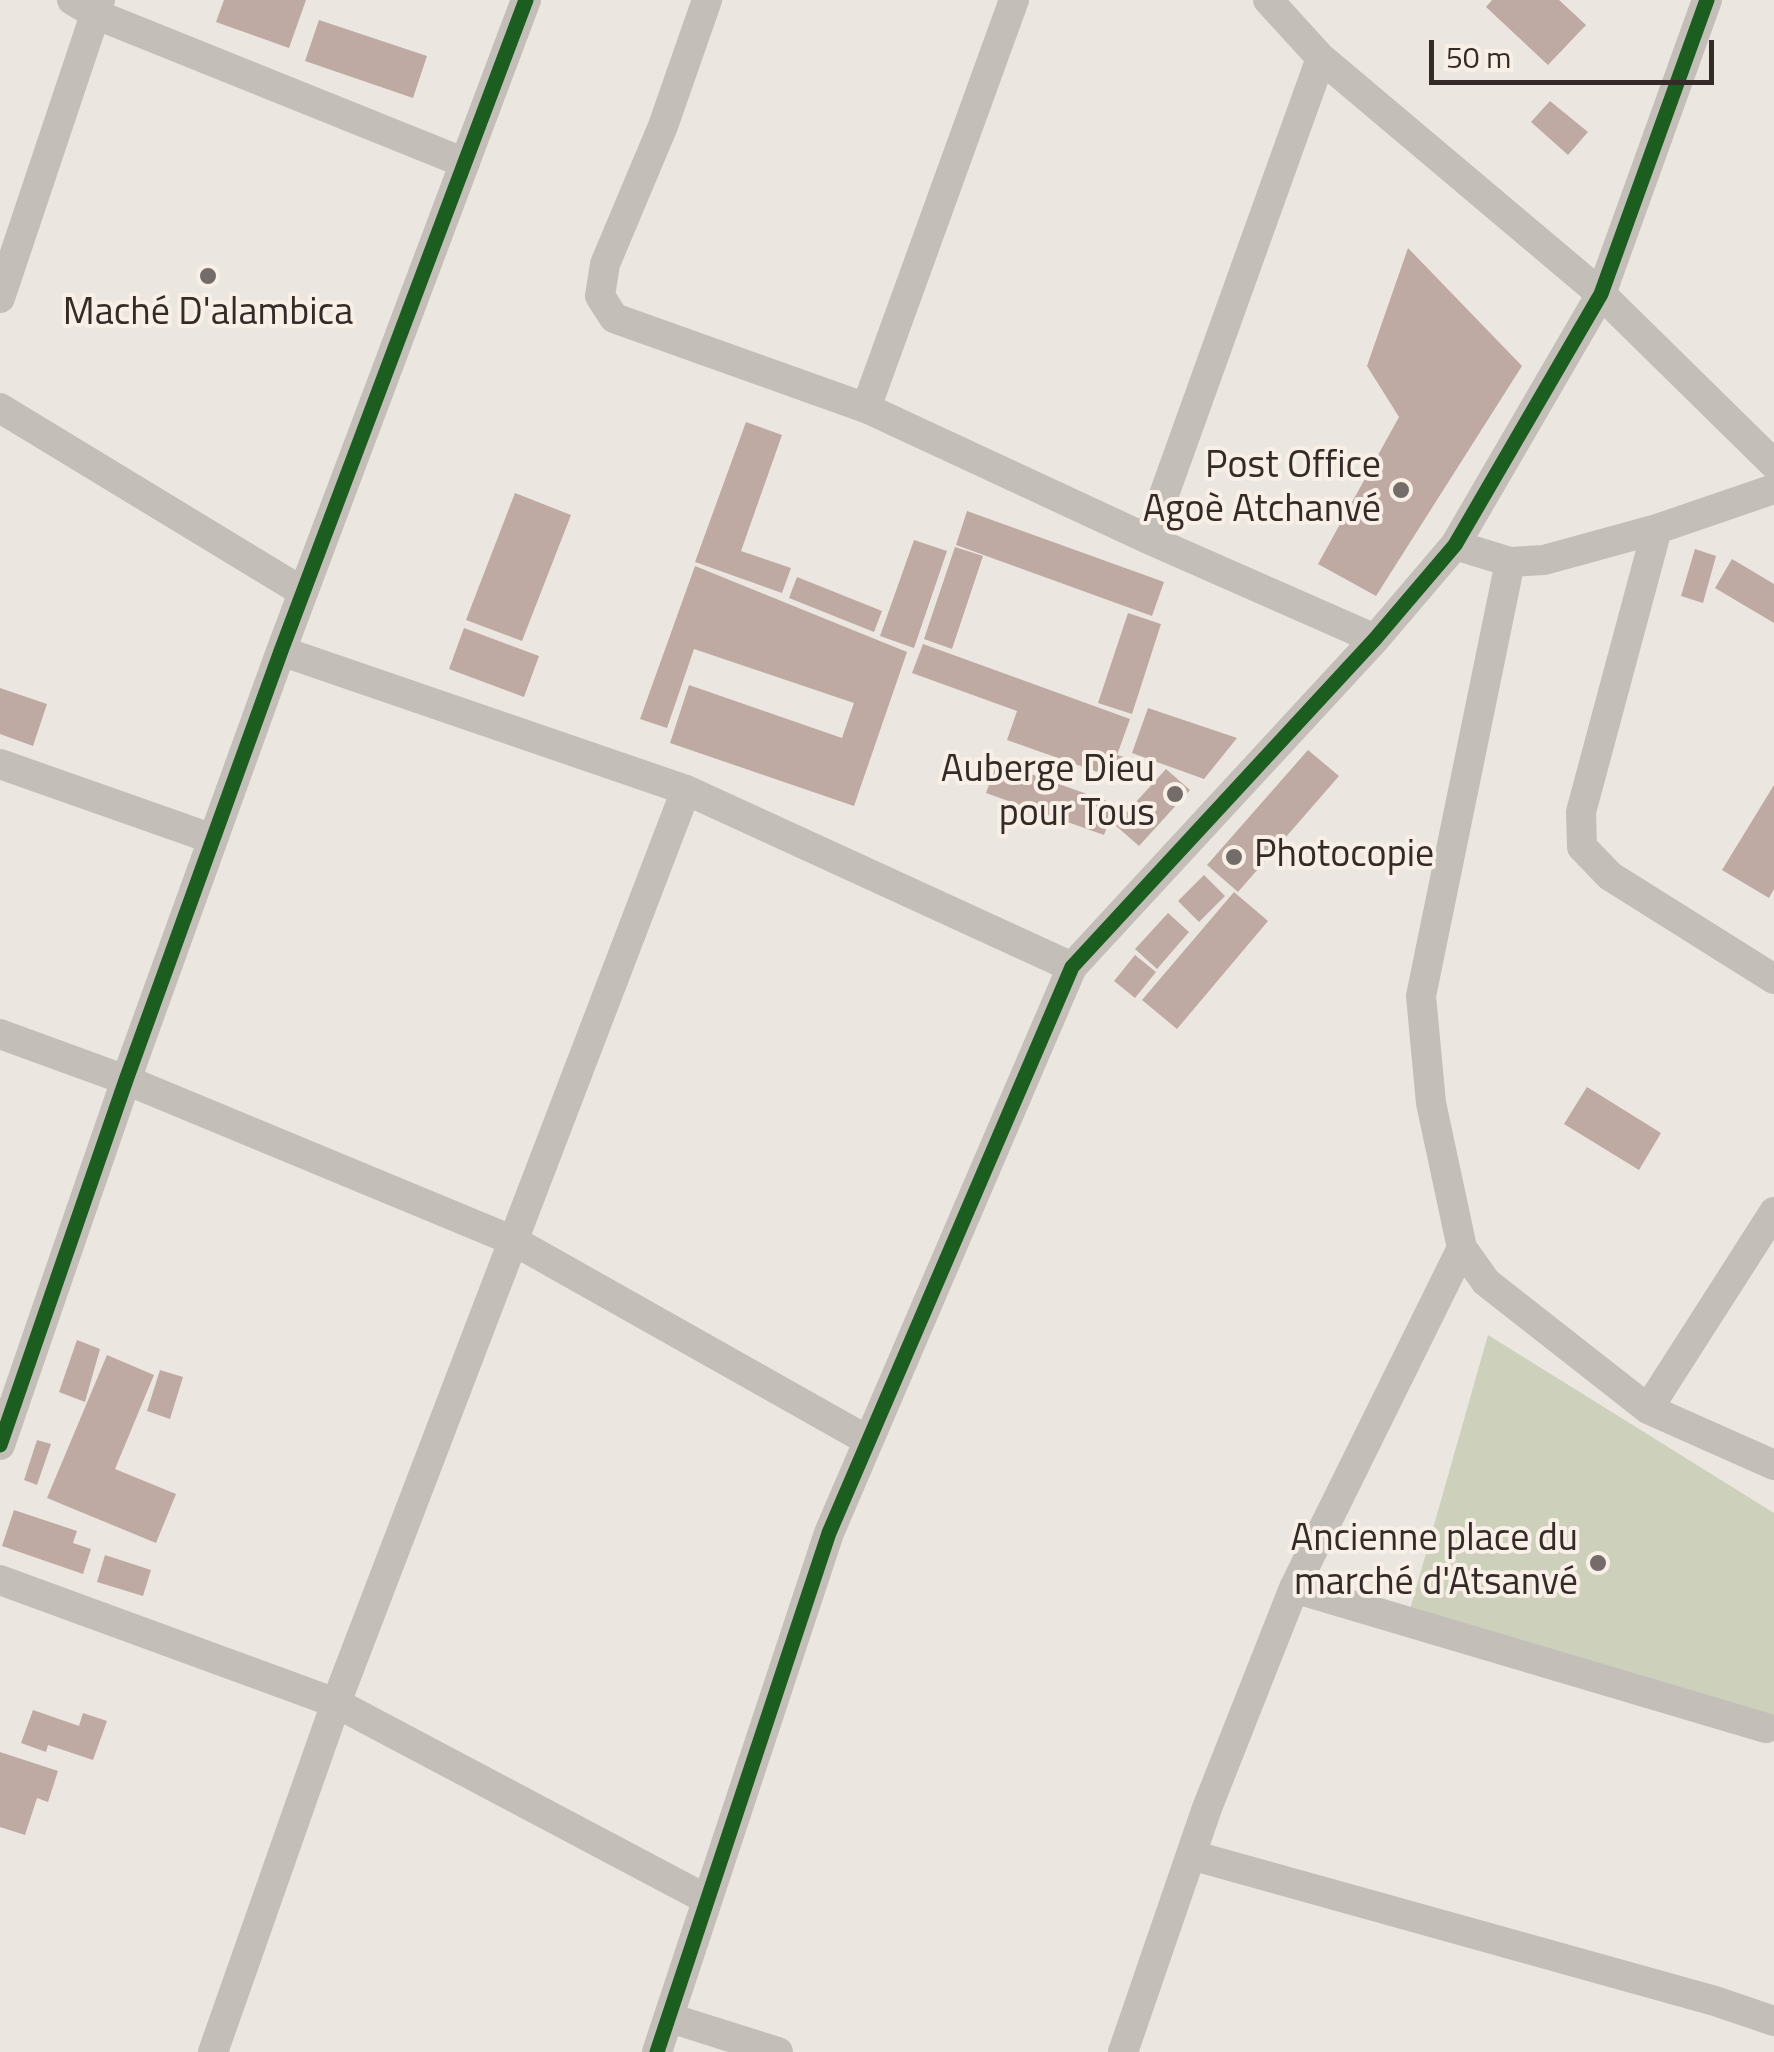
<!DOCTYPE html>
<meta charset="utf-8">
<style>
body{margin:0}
#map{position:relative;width:1774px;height:2052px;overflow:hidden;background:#ece6e0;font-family:"Titillium Web",sans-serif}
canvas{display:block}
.scale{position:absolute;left:1429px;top:40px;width:285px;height:45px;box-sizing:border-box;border:5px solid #342b28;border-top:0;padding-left:12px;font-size:30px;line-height:35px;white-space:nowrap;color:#342b28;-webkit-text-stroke:8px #f8f0e7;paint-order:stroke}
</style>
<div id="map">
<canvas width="1774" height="2052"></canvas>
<div class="scale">50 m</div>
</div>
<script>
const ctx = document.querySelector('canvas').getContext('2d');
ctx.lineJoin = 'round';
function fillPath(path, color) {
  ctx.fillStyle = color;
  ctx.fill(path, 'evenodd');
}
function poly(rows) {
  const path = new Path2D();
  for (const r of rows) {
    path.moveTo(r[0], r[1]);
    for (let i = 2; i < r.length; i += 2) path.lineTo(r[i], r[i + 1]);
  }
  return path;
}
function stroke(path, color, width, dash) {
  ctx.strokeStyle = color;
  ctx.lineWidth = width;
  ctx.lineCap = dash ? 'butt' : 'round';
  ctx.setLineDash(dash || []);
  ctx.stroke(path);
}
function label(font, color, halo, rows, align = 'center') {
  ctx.font = font + ' "Titillium Web",sans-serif';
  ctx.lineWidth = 8;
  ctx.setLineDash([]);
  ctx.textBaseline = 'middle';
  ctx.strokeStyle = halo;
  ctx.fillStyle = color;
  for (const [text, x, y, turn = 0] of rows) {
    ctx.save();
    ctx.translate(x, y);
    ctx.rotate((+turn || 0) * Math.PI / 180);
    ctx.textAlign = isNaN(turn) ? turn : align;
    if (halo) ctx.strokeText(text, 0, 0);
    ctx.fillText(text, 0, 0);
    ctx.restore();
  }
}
const green = poly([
 [1488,1335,1774,1513,1774,1717,1409,1613]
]);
const building = poly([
 [224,0,306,0,289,48,216,22],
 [1492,0,1559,0,1586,25,1548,65,1486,7],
 [319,20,427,56,413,98,305,61],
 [1550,101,1588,132,1568,155,1531,122],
 [1408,248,1522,366,1376,596,1318,564,1399,417,1367,366],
 [746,422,782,435,741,551,791,568,782,593,695,562],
 [515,493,571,515,522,641,466,620],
 [967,511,1164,582,1152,616,956,545],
 [914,540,947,551,914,648,880,636],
 [955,547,983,556,952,649,924,639],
 [1695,549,1716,556,1703,603,1681,596],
 [1732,559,1774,584,1774,623,1715,588],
 [695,566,907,652,854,806,670,743,689,685,842,738,854,703,694,649,667,728,640,719],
 [797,577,882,611,874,632,789,598],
 [1128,613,1161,624,1132,714,1098,703],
 [464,628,539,656,524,697,449,669],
 [923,644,1130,719,1117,755,1131,759,1123,781,1007,740,1017,711,912,673],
 [0,688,47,704,33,746,0,734],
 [1148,708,1237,738,1204,779,1132,753],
 [1308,750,1339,776,1238,892,1207,865],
 [997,762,1115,804,1104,835,986,793],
 [1166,769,1190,790,1139,846,1115,825],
 [1774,785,1774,889,1769,898,1722,870],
 [1204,875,1225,896,1199,922,1178,901],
 [1234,892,1268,921,1177,1029,1142,1000],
 [1168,913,1189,932,1157,969,1135,949],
 [1135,955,1156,972,1135,998,1114,981],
 [1587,1087,1661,1133,1639,1170,1564,1124],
 [77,1340,100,1349,85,1402,59,1392],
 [107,1355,154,1375,115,1469,176,1494,156,1543,47,1498],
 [160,1370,183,1377,170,1419,147,1411],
 [37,1440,51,1444,37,1485,24,1480],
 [14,1510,77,1531,73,1543,91,1549,83,1574,2,1546],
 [105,1555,151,1570,143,1596,97,1582],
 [33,1710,79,1726,83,1713,107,1721,93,1760,48,1745,46,1752,21,1743],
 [0,1752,58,1771,48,1802,37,1798,25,1835,0,1827]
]);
const minor = poly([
 [72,0,95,14,465,163],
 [707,0,663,126,605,264,600,296,614,318,866,408,1148,539,1375,639],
 [1268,0,1321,58,1601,294,1774,464],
 [0,298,100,0],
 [0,408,303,592],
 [866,408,1014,0],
 [1657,529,1581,812,1582,847,1610,876,1774,979],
 [1148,539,1321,58],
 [1455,545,1510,562,1544,560,1657,529,1774,489],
 [1510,562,1421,996,1431,1103,1462,1248,1486,1282,1648,1409,1774,1465],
 [281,651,686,790,1072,967],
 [0,764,213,839],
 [0,1034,126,1080,514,1241,867,1440],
 [1648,1409,1774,1212],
 [0,1445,126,1080,281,651,526,0],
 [0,1580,336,1703,706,1899],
 [1294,1588,1766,1728],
 [1191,1855,1715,2001,1774,2021],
 [670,2018,778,2052],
 [213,2052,336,1703,686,790],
 [657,2052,829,1533,1072,967,1375,639,1455,545,1601,294,1707,0],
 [1123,2052,1207,1808,1294,1588,1462,1248]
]);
const cycleway = poly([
 [0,1445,126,1080,281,651,526,0],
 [657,2052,829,1533,1072,967,1375,639,1455,545,1601,294,1707,0]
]);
const markers = [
 [208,276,10,"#746c68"],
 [1401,490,10,"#746c68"],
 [1175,794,10,"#746c68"],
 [1234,857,10,"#746c68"],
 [1598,1563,10,"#746c68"]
];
const poiNames = [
 ["Maché D'alambica",208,315,"center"],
 ["Post Office",1381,468],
 ["Agoè Atchanvé",1381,512],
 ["Auberge Dieu",1155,772],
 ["pour Tous",1155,816],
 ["Photocopie",1254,857,"left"],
 ["Ancienne place du",1578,1541],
 ["marché d'Atsanvé",1578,1585]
];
fillPath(green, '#cdd0bb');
fillPath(building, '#beaaa3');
stroke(minor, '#c4beb9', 30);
stroke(cycleway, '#1b5e20', 15);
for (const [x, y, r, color] of markers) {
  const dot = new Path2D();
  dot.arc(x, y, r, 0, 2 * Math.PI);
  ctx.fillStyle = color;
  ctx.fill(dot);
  stroke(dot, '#f8f0e7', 4);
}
label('38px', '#342b28', '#f8f0e7', poiNames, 'right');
</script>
